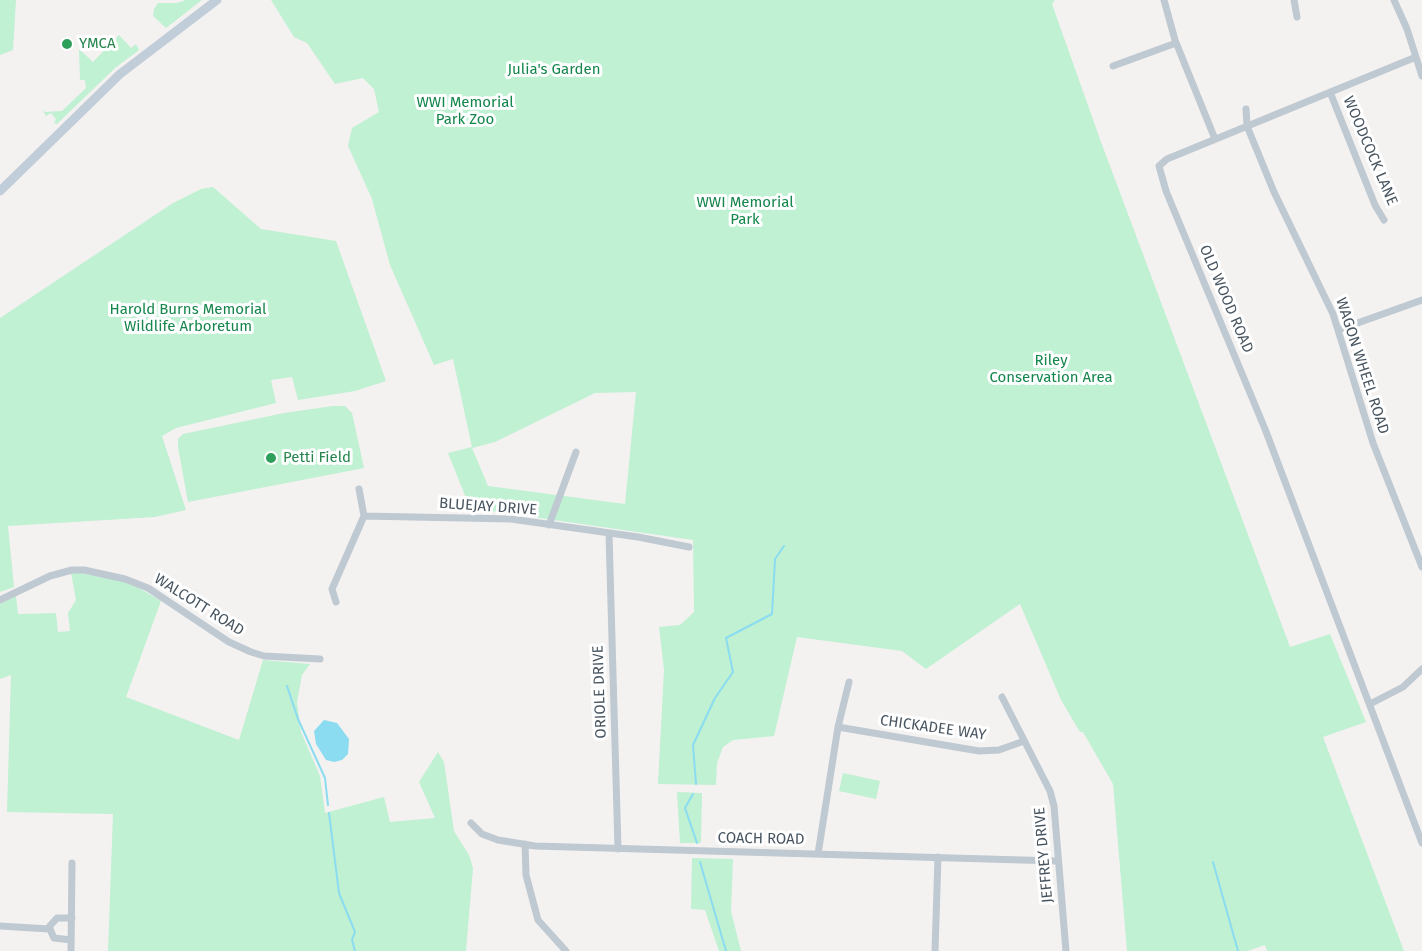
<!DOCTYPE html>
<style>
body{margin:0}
canvas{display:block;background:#f4f1f1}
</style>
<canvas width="1422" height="951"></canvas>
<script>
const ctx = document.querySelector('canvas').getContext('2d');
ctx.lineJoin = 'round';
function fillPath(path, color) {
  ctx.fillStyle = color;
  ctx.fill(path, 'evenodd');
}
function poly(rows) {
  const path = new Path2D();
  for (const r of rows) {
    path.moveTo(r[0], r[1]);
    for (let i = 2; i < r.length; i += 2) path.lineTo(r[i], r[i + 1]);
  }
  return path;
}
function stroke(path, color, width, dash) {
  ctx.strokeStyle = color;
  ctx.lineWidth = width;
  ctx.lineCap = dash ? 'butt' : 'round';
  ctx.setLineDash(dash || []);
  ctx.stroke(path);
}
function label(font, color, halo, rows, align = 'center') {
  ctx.font = font + ' "Fira Sans",sans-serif';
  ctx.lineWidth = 6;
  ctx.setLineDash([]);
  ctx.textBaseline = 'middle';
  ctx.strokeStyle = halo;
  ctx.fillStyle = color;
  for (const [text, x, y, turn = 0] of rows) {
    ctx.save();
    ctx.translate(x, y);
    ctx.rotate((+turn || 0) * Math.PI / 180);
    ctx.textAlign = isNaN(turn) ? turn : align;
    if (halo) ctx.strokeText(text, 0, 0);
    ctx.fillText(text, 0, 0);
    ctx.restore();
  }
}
const green = poly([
 [0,0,16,0,13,50,0,55],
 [186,0,202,0,166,28,153,16,154,9,158,3,177,3],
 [271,0,1055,0,1052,4,1101,142,1290,647,1330,634,1366,722,1323,737,1404,951,1267,951,1265,945,1247,951,1127,951,1113,784,1083,732,1080,732,1061,700,1020,604,926,669,902,651,797,637,774,736,733,740,723,747,717,763,716,785,658,784,664,670,659,627,680,625,694,612,693,540,470,508,448,453,472,447,453,359,434,365,390,265,372,199,348,146,352,128,379,112,374,89,363,78,335,84,307,43,294,37],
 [636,392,625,504,488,486,472,448,495,442,595,393],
 [119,35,131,48,136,44,139,50,115,68,57,124,54,123,56,119,51,113,46,116,42,109,45,112,62,111,86,88,85,80,80,80,79,49,93,62],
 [213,187,261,229,336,241,386,381,355,391,298,400,292,377,271,380,276,403,176,428,162,436,186,510,155,517,8,526,14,587,0,592,0,318,173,203,201,189],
 [333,406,345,406,352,413,364,468,188,502,178,447,178,439,183,434,284,413],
 [75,572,121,581,139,588,161,601,126,697,239,740,263,660,310,664,302,675,297,702,301,732,320,776,325,813,384,797,390,822,435,818,419,782,438,752,444,762,454,831,469,855,473,868,466,951,108,951,113,814,7,812,11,675,0,679,0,604,16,596,18,614,56,613,58,632,70,631,68,613,76,600,71,573],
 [843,773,880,781,876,799,839,791],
 [677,792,702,793,701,843,680,843],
 [692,858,733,859,731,911,741,951,719,951,705,910,691,909]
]);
const water = poly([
 [324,720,337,723,349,739,348,754,342,760,334,762,326,760,316,744,314,731]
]);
const stream = poly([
 [287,686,298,719,325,778,328,805],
 [696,784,693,745,715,698,733,672,726,638,772,614,775,559,784,546],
 [693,794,685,808,697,843],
 [329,813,339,893,355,932,352,940,355,951],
 [700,862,726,951],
 [1213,862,1238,951]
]);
const street = poly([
 [1164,0,1175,40,1215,139],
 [1294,0,1297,17],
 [1394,0,1407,29,1422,76],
 [1416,57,1167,159,1159,166,1166,191,1265,429,1422,843],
 [1113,66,1176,43],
 [1330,92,1375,205,1384,220],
 [1246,109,1247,126,1274,192,1333,314,1373,443,1422,567],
 [1338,330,1422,300],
 [364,516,511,519,638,537,689,547],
 [549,525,576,452],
 [609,534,618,849],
 [0,600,50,576,72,570,84,570,125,579,148,588,229,642,251,652,264,656,320,659],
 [336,602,332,589,364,516,359,489],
 [1002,697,1050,791,1054,806,1066,951],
 [1370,704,1403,687,1422,669],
 [838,727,979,751,999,750,1024,741],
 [471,823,482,834,498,840,535,846,1057,861],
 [525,844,526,875,538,920,566,951],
 [818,854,838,727,849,682],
 [0,926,49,929],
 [71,940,54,938,49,927,57,918,72,918],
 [71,951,72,863],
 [935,951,938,857]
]);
const secondary = poly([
 [0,191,120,74,217,0]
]);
const markers = [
 [67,44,6,"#2e9e5b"],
 [271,458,6,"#2e9e5b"]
];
const leisureNames = [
 ["YMCA",79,44],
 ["Petti Field",283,458]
];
const parkNames = [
 ["Julia's Garden",554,70],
 ["WWI Memorial",465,103],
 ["Park Zoo",465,120],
 ["WWI Memorial",745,203],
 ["Park",745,220],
 ["Harold Burns Memorial",188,310],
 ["Wildlife Arboretum",188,327],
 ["Riley",1051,361],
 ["Conservation Area",1051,378]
];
const streetNames = [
 ["WOODCOCK LANE",1370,151,67],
 ["OLD WOOD ROAD",1226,299,67],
 ["WAGON WHEEL ROAD",1362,366,72],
 ["BLUEJAY DRIVE",488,507,4],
 ["WALCOTT ROAD",199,605,32],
 ["ORIOLE DRIVE",600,692,-92],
 ["CHICKADEE WAY",933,728,8],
 ["COACH ROAD",761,839,1],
 ["JEFFREY DRIVE",1044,855,-95]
];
fillPath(green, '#bff1d2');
fillPath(water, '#8bdcf0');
stroke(stream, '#8bdcf0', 2);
stroke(street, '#bfc9d1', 7);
stroke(secondary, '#c1cdd8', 9);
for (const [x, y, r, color] of markers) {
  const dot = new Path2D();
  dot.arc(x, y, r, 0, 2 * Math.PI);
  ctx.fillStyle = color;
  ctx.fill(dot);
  stroke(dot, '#fff', 2);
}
label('15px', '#27864d', '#fff', leisureNames, 'left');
label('15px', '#14864c', '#fff', parkNames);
label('15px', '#485560', '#fff', streetNames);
</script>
